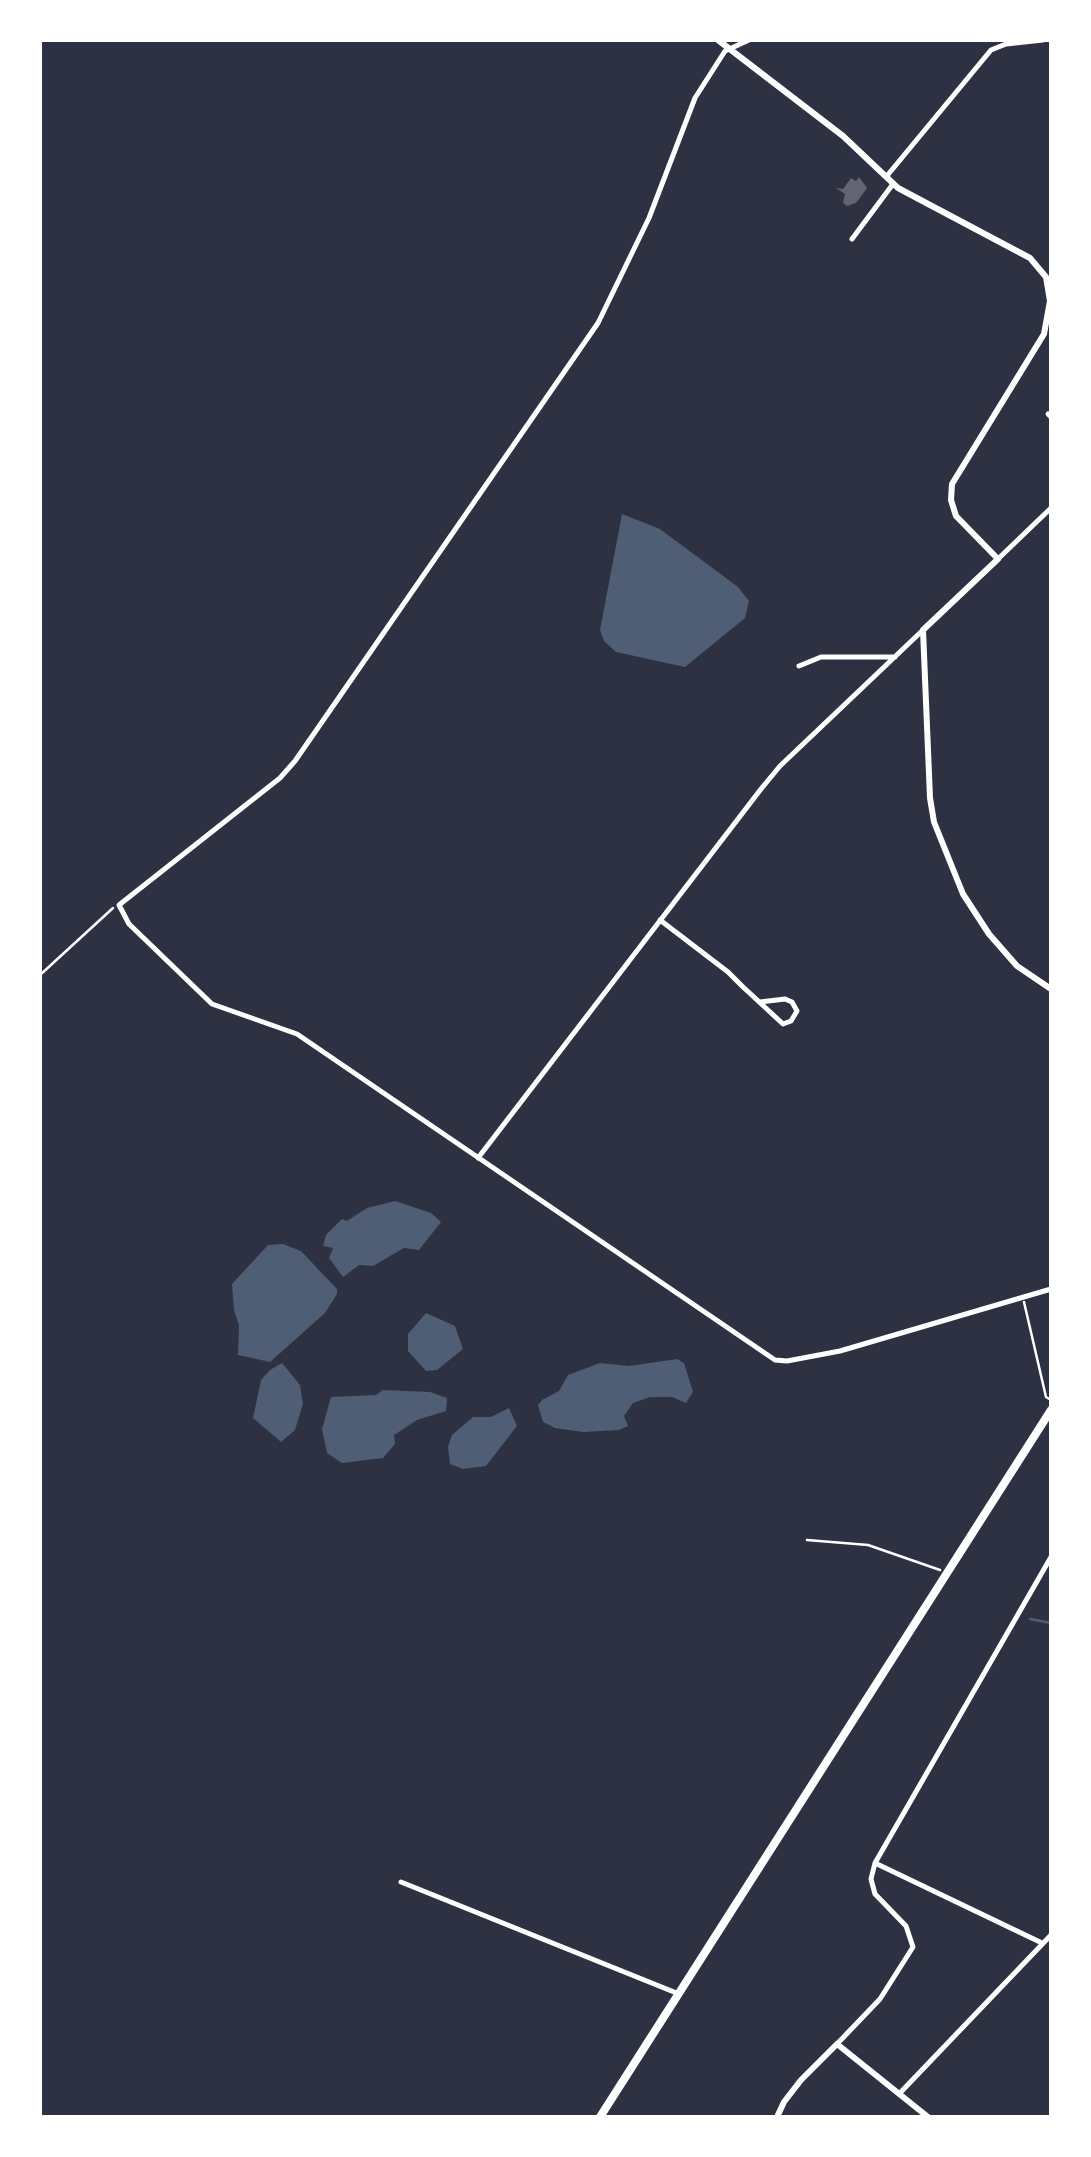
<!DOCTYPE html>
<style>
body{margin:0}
#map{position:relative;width:1091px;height:2157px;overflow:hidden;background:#2d3142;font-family:Montserrat,sans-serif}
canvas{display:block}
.frame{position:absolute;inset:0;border:42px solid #fff;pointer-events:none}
</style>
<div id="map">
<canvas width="1091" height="2157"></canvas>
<div class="frame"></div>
</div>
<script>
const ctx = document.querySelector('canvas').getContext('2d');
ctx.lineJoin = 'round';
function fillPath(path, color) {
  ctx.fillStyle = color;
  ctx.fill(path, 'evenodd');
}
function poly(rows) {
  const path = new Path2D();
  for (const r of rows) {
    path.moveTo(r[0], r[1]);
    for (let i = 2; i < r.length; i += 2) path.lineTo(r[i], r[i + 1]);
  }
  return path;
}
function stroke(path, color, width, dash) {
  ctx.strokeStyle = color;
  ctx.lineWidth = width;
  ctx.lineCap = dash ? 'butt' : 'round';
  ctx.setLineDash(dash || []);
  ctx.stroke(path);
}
const water = poly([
 [622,514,660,529,738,587,749,601,745,618,685,667,616,652,604,641,600,630],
 [395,1201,431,1213,441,1222,419,1250,404,1248,373,1266,359,1265,343,1277,329,1258,333,1248,323,1246,326,1235,342,1219,347,1221,367,1208],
 [283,1244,301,1251,337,1289,337,1294,325,1313,270,1362,238,1355,239,1325,234,1310,232,1284,268,1245],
 [426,1313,455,1326,463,1349,437,1370,426,1371,408,1351,408,1334],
 [677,1359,684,1363,693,1392,686,1403,672,1397,650,1397,633,1403,624,1416,628,1426,619,1430,583,1432,555,1428,543,1422,538,1405,542,1400,559,1391,568,1375,600,1363,629,1366],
 [282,1363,300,1385,303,1404,295,1430,281,1442,253,1418,261,1380,270,1370],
 [383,1390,430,1392,447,1398,446,1411,417,1420,394,1435,395,1444,383,1458,342,1463,327,1453,322,1429,331,1397,376,1395],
 [509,1408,517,1426,486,1466,463,1469,450,1464,448,1447,452,1435,473,1417,491,1417]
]);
const stream = poly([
 [1030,1619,1051,1623]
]);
const building = poly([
 [859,177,867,188,856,203,847,206,843,203,845,194,836,188,843,189,851,178,856,181]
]);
const path = poly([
 [40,975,113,908],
 [1024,1302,1046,1397,1051,1400],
 [807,1540,868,1545,940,1570]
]);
const minor = poly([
 [749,40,725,51,695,98,649,218,598,323,295,761,280,778,119,905,129,924,212,1004,297,1034,775,1360,787,1361,840,1351,1051,1289],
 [886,177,991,50,1006,44,1043,40],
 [852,239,893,184],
 [1048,414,1051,417],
 [998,559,1051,508],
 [799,666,821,657,895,657],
 [660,920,728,972,742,986,783,1024,791,1021,797,1011,792,1002,785,999,760,1002],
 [478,1158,761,789,780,766,923,630],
 [875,1863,1042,1943],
 [401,1882,679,1994],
 [837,2044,880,1999,913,1947,906,1926,875,1894,871,1879,875,1863,1051,1557],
 [899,2094,1051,1935]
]);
const tertiary = poly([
 [718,40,843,136,898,188,1030,258,1046,277,1050,301,1044,334,952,484,951,500,956,516,998,559,923,630,930,798,934,822,963,894,989,934,1017,966,1051,989],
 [777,2117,784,2102,801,2080,837,2044,928,2117]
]);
const primary = poly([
 [600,2117,1051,1410]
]);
fillPath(water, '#4f5d75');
stroke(stream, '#4f5d75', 2.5);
fillPath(building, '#626471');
stroke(path, '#fff', 2.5);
stroke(minor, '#fff', 5);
stroke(tertiary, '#fff', 6);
stroke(primary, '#fff', 8);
</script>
